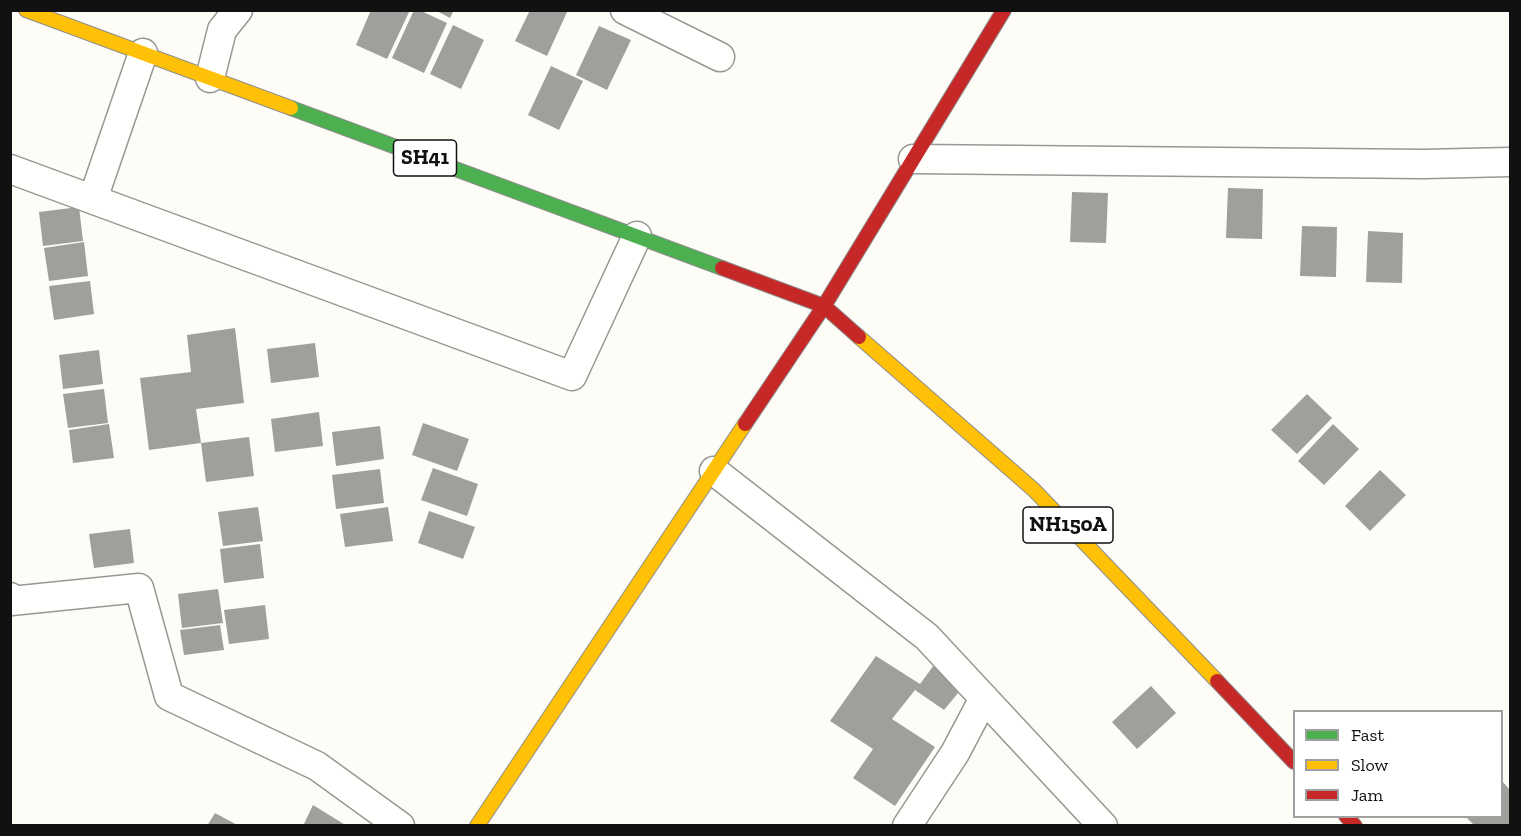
<!DOCTYPE html>
<style>
body{margin:0}
#map{position:relative;width:1521px;height:836px;overflow:hidden;background:#fdfcf7;font-family:"Zilla Slab",serif}
canvas{display:block}
.frame{position:absolute;inset:0;border:12px solid #111;pointer-events:none}
.legend{position:absolute;left:1293px;top:710px;width:210px;height:108px;box-sizing:border-box;background:#fff;border:2px solid #a0a0a0;margin:0;padding:8px 10px;list-style:none;font-size:18px;color:#111}
.legend li{display:flex;align-items:center;gap:12px;height:30px}
.legend b{width:30px;border:2px solid #a0a0a0}
</style>
<div id="map">
<canvas width="1521" height="836"></canvas>
<div class="frame"></div>
<ul class="legend">
<li><b style="height:8px;background:#4caf50"></b>Fast</li>
<li><b style="height:8px;background:#ffc107"></b>Slow</li>
<li><b style="height:8px;background:#c62828"></b>Jam</li>
</ul>
</div>
<script>
const ctx = document.querySelector('canvas').getContext('2d');
ctx.lineJoin = 'round';
function fillPath(path, color) {
  ctx.fillStyle = color;
  ctx.fill(path, 'evenodd');
}
function poly(rows) {
  const path = new Path2D();
  for (const r of rows) {
    path.moveTo(r[0], r[1]);
    for (let i = 2; i < r.length; i += 2) path.lineTo(r[i], r[i + 1]);
  }
  return path;
}
function stroke(path, color, width, dash) {
  ctx.strokeStyle = color;
  ctx.lineWidth = width;
  ctx.lineCap = dash ? 'butt' : 'round';
  ctx.setLineDash(dash || []);
  ctx.stroke(path);
}
function label(font, color, halo, rows, align = 'center') {
  ctx.font = font + ' "Zilla Slab",serif';
  ctx.lineWidth = 6;
  ctx.setLineDash([]);
  ctx.textBaseline = 'middle';
  ctx.strokeStyle = halo;
  ctx.fillStyle = color;
  for (const [text, x, y, turn = 0] of rows) {
    ctx.save();
    ctx.translate(x, y);
    ctx.rotate((+turn || 0) * Math.PI / 180);
    ctx.textAlign = isNaN(turn) ? turn : align;
    if (halo) ctx.strokeText(text, 0, 0);
    ctx.fillText(text, 0, 0);
    ctx.restore();
  }
}
const building = poly([
 [371,10,410,10,387,59,356,45],
 [414,10,419,10,447,23,424,73,392,58],
 [435,10,454,10,450,18],
 [530,10,568,10,547,56,515,41],
 [453,25,484,40,461,89,430,74],
 [599,26,631,40,607,90,576,75],
 [551,66,583,81,559,130,528,115],
 [1228,188,1263,189,1262,239,1226,238],
 [1072,192,1108,193,1106,243,1070,242],
 [79,207,83,241,43,246,39,212],
 [1302,226,1337,227,1336,277,1300,276],
 [1368,231,1403,233,1402,283,1366,282],
 [84,242,88,276,49,281,44,248],
 [90,281,94,314,54,320,49,286],
 [235,328,244,403,196,409,201,443,149,450,140,378,191,372,187,335],
 [315,343,319,377,271,383,267,349],
 [99,350,103,384,63,389,59,355],
 [104,389,108,423,68,428,63,394],
 [1307,394,1332,418,1297,454,1271,430],
 [319,412,323,446,275,452,271,419],
 [423,423,469,439,457,471,412,455],
 [109,424,114,458,73,463,69,430],
 [1333,424,1359,449,1324,485,1298,461],
 [380,426,384,459,336,466,332,432],
 [249,437,254,476,206,482,201,443],
 [433,468,478,484,467,516,421,500],
 [380,469,384,503,336,509,332,475],
 [1380,470,1406,495,1370,531,1345,506],
 [258,507,263,541,223,546,218,512],
 [388,507,393,541,345,547,340,514],
 [429,511,475,527,463,559,418,543],
 [130,529,134,563,94,568,89,534],
 [260,544,264,578,224,583,220,549],
 [218,589,223,623,182,628,178,594],
 [265,605,269,639,229,644,224,610],
 [220,625,224,650,184,655,180,630],
 [876,656,920,684,934,665,963,687,944,710,915,690,892,719,935,747,895,806,853,778,873,749,830,721],
 [1151,686,1176,713,1137,749,1112,722],
 [1502,781,1510,790,1510,826,1475,826,1465,816,1502,816],
 [313,805,347,826,303,826],
 [215,813,239,826,207,826]
]);
const street = poly([
 [625,10,720,57],
 [210,78,222,30,238,10],
 [913,159,1424,164,1510,162],
 [10,169,572,376,637,236],
 [93,199,143,53],
 [714,471,927,637,1103,826],
 [10,597,11,601,139,588,169,696,317,766,400,826],
 [907,826,955,753,984,698]
]);
const fast = poly([
 [291,108,722,268]
]);
const slow = poly([
 [26,10,291,108],
 [859,337,1034,490,1217,681],
 [477,826,745,424]
]);
const jam = poly([
 [722,268,824,306],
 [859,337,824,306,1004,10],
 [745,424,824,306],
 [1217,681,1294,762],
 [1346,816,1355,826]
]);
const shields = [
 [425,158,63],
 [1068,525,90]
];
const shieldNames = [
 ["SH41",425,158],
 ["NH150A",1068,525]
];
fillPath(building, '#a19f9c');
stroke(street, '#979795', 31);
stroke(fast, '#8e8d8b', 16);
stroke(slow, '#8e8d8b', 16);
stroke(jam, '#8e8d8b', 16);
stroke(street, '#fffffe', 28);
stroke(fast, '#4caf50', 14);
stroke(slow, '#ffc107', 14);
stroke(jam, '#c62828', 14);
for (const [x, y, w] of shields) {
  const box = new Path2D();
  box.roundRect(x - w / 2, y - 18, w, 36, 4.5);
  ctx.fillStyle = '#fff';
  ctx.fill(box);
  stroke(box, '#111', 1.5);
}
label('bold 21px', '#111', null, shieldNames);
</script>
